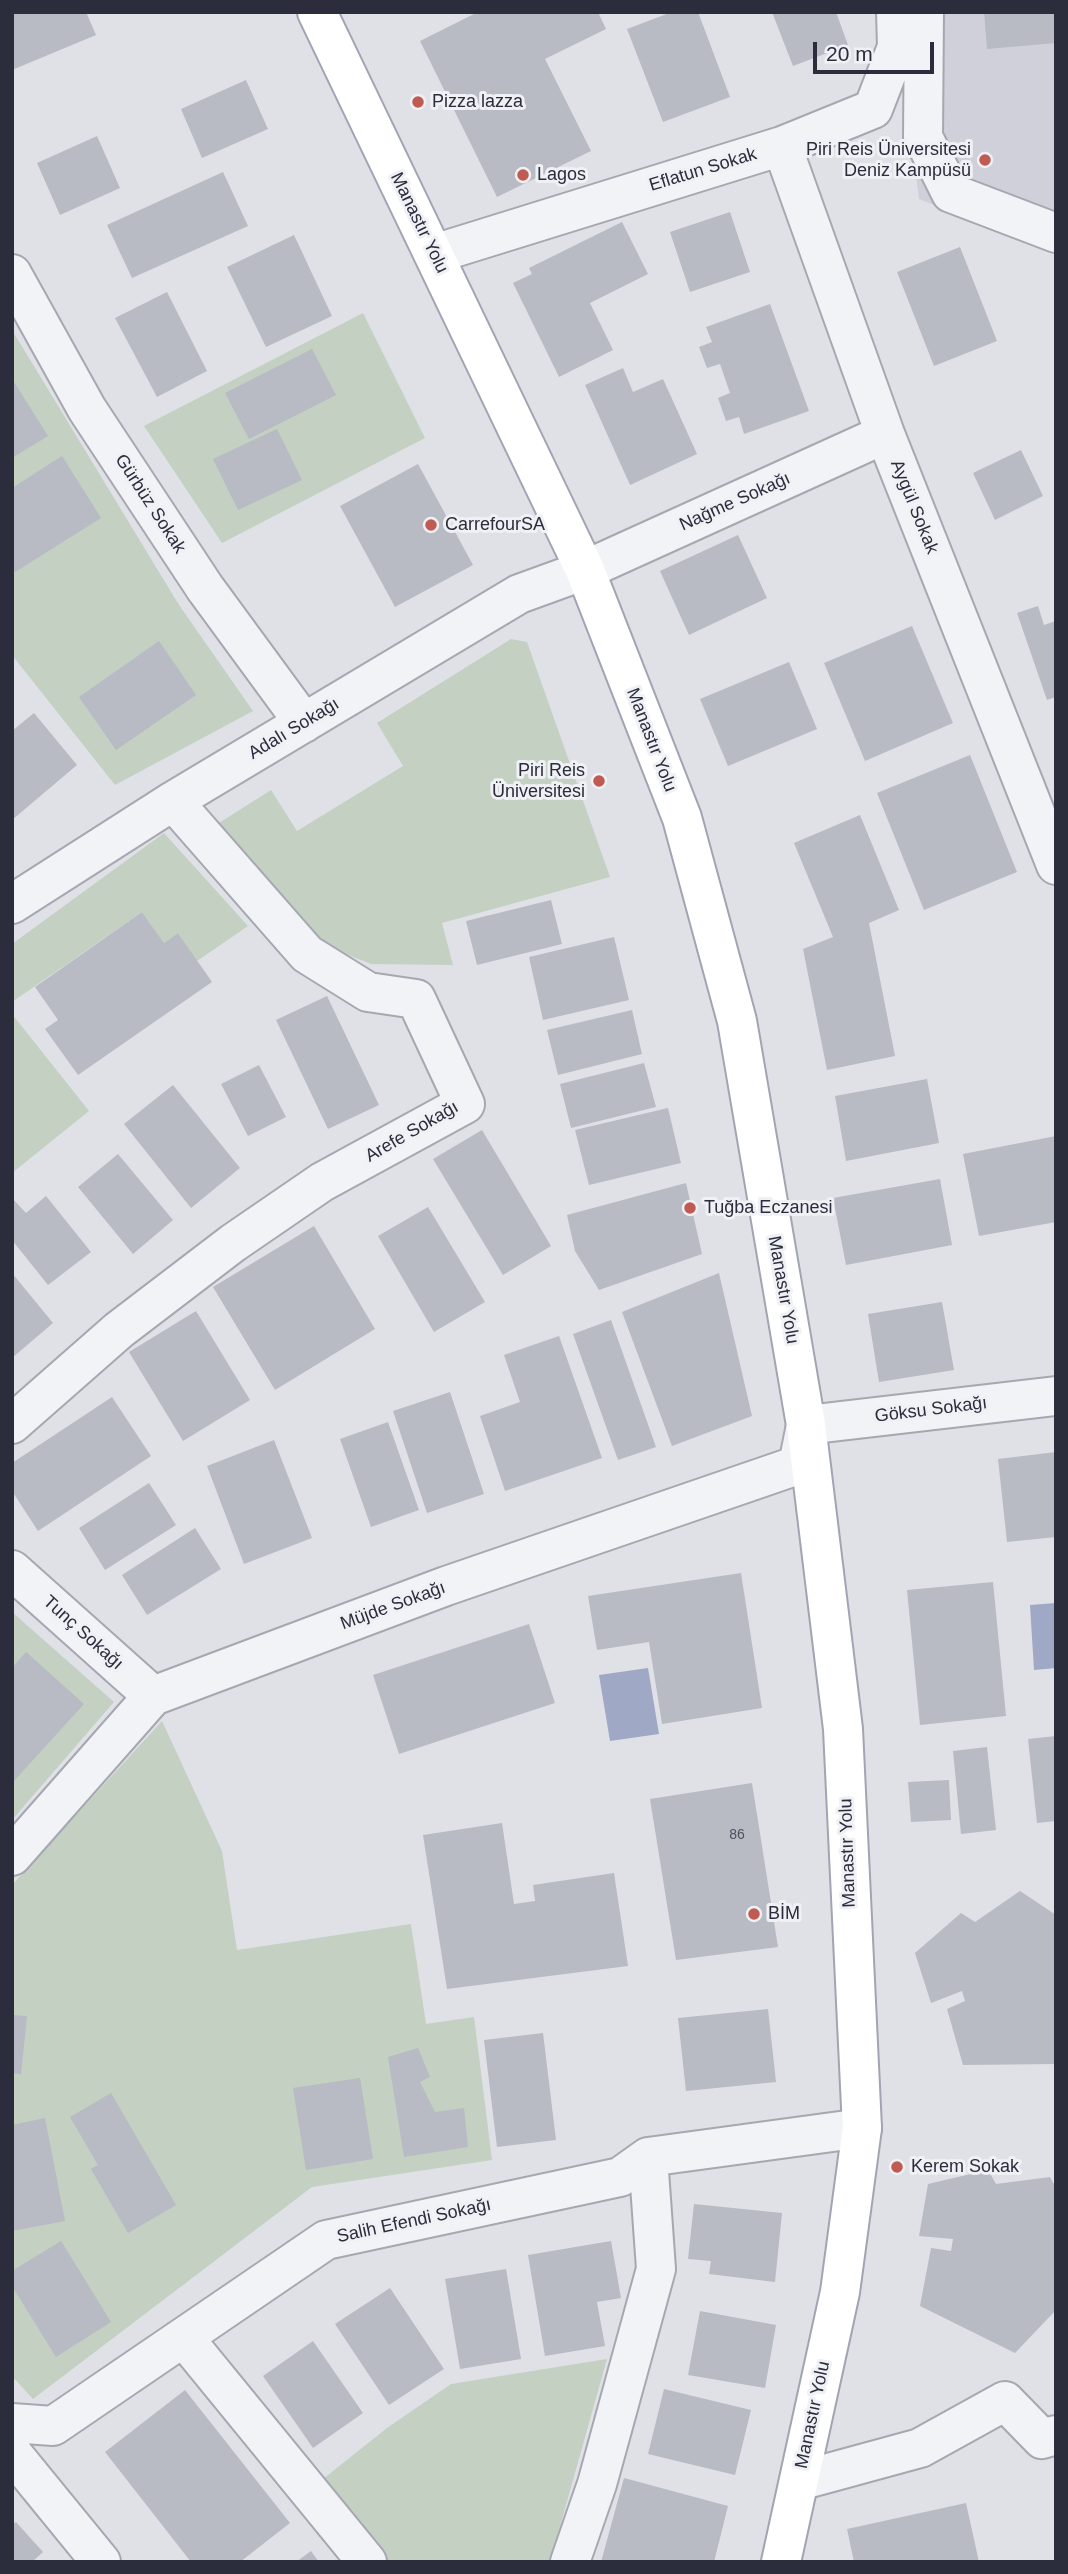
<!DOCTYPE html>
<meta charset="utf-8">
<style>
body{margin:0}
#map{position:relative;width:1068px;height:2574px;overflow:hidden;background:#e0e1e7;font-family:Arial,sans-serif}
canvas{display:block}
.frame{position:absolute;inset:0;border:14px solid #2b2d3d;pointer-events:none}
.scale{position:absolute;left:813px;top:42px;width:121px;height:32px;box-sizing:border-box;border:4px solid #2b2d3d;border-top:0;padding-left:9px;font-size:21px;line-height:24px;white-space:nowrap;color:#2b2d3d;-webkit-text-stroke:5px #eff1f5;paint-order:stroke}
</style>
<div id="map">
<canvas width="1068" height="2574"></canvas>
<div class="frame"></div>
<div class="scale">20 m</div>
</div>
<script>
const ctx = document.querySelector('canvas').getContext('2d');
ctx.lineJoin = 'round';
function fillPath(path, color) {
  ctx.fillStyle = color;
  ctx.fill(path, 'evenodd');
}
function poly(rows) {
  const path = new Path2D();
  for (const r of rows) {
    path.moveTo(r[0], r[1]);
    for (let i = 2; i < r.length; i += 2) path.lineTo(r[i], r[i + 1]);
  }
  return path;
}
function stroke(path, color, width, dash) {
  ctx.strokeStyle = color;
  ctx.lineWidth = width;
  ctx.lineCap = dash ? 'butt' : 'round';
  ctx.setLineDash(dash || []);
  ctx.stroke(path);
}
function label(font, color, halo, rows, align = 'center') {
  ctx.font = font + ' Arial,sans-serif';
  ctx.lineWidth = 6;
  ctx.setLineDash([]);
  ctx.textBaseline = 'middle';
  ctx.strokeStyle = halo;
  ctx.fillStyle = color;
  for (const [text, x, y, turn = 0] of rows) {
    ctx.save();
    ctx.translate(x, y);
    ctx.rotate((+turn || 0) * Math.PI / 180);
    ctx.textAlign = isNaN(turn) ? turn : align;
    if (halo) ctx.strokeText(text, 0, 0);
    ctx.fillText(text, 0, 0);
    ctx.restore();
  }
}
const built = poly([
 [906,12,1056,12,1056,254,919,199,909,121]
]);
const green = poly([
 [363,313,425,438,222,543,144,426],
 [12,330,179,605,253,711,115,785,12,655],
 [511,639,527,642,610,877,442,923,453,965,371,964,328,947,219,823,271,790,297,831,403,766,377,723],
 [164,833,248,926,197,961,178,933,164,943,142,912,12,1002,12,944],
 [12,1014,89,1111,12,1173],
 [12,1612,114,1702,12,1820],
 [162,1721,222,1851,237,1950,411,1924,426,2024,474,2017,492,2160,312,2187,33,2399,12,2376,12,1885],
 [607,2359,550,2562,381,2562,318,2483,387,2428,451,2384]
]);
const water = poly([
 [1056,1603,1056,1668,1034,1670,1030,1605],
 [648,1668,659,1734,610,1741,599,1675]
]);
const building = poly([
 [12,12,86,12,96,35,12,70],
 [478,12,598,12,606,29,545,59,591,151,497,197,420,41],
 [672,12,698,12,730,97,663,122,627,29],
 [772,12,836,12,848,45,793,66],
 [984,12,1056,12,1056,43,987,49],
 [246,80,268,129,202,158,181,109],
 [97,136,120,188,60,215,37,163],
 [223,172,248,226,132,278,107,225],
 [730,212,750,272,690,292,670,232],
 [622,222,648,274,590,303,613,350,559,377,513,283,532,274,529,268],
 [294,235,332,316,266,347,227,267],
 [960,247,997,341,934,366,897,272],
 [167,292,207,371,157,397,115,318],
 [770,304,809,411,744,434,739,417,726,421,718,398,730,393,720,364,707,368,699,347,712,342,706,327],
 [312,349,336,395,249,439,225,393],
 [623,368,633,392,663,379,697,454,630,485,585,385],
 [12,379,48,436,12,458],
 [277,429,302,480,238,510,213,459],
 [1021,450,1043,496,995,520,973,473],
 [62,456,101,518,15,572,12,567,12,488],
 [418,464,473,565,395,607,340,506],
 [738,535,767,598,689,635,660,571],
 [1038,606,1044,625,1056,621,1056,697,1047,700,1017,613],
 [912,626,953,723,865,761,824,663],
 [159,641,196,695,116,750,79,697],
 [789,662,817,729,728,766,700,699],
 [34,713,77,765,12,820,12,731],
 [970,755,1017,872,924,910,877,793],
 [860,815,899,910,869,923,895,1056,827,1070,803,949,833,937,794,843],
 [551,900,562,944,477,965,466,921],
 [142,912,164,943,178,933,212,982,78,1075,45,1029,58,1020,35,987],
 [614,937,629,1000,543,1020,529,957],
 [327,996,379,1105,328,1129,276,1020],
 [632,1010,642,1054,558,1075,547,1030],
 [644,1063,656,1107,571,1128,560,1084],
 [259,1065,286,1117,248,1136,221,1084],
 [927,1079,939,1143,846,1161,835,1096],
 [173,1085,240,1168,191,1208,124,1124],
 [668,1108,681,1163,589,1185,575,1130],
 [482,1130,551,1246,503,1275,433,1159],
 [1056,1136,1056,1222,979,1236,963,1154],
 [118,1154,173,1220,133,1254,78,1187],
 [940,1179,952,1245,846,1265,833,1198],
 [686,1183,702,1254,599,1290,575,1251,567,1215],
 [46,1196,91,1252,48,1285,12,1240,12,1198,26,1213],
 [428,1207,485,1302,434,1332,378,1236],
 [314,1226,375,1329,275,1390,213,1287],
 [12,1273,53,1323,12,1358],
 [719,1273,752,1416,672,1446,622,1312],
 [942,1302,954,1370,879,1382,868,1314],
 [196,1311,250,1400,183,1441,129,1352],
 [611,1320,656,1447,618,1460,573,1334],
 [559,1336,602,1458,505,1491,480,1416,520,1402,504,1355],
 [450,1392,484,1494,427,1513,393,1411],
 [112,1397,151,1456,38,1531,12,1491,12,1463],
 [388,1422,419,1510,371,1527,340,1439],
 [274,1440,312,1538,244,1564,207,1466],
 [1056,1452,1056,1537,1007,1542,998,1459],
 [149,1483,176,1525,105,1570,79,1528],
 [195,1528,221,1569,147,1615,122,1575],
 [741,1573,762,1708,662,1724,649,1642,597,1650,588,1596],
 [993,1582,1006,1716,920,1725,907,1590],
 [529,1624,555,1703,399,1754,373,1675],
 [26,1652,84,1704,12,1783,12,1668],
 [1056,1736,1056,1821,1037,1823,1028,1739],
 [987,1747,996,1830,961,1834,953,1751],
 [949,1780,951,1820,911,1822,908,1782],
 [752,1783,778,1947,676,1960,650,1799],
 [502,1823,514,1904,535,1901,533,1885,614,1873,628,1966,447,1989,423,1835],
 [1020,1891,1056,1915,1056,2064,963,2065,947,2009,965,2001,962,1991,931,2003,915,1953,961,1913,975,1922],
 [768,2009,776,2082,686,2091,678,2018],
 [12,2015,27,2016,21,2074,12,2073],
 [543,2033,556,2140,497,2147,484,2040],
 [418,2048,430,2077,420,2082,435,2112,464,2108,468,2147,404,2157,388,2057],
 [360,2078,373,2159,306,2170,293,2088],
 [111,2093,176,2205,128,2233,91,2169,98,2165,70,2117],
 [45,2118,65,2221,12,2231,12,2125],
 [988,2170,996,2184,1050,2177,1056,2188,1056,2310,1015,2353,920,2306,931,2248,951,2251,953,2239,919,2236,928,2184],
 [694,2204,782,2213,775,2282,709,2274,711,2261,688,2259],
 [61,2241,111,2322,56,2357,12,2286,12,2271],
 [611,2241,621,2298,597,2302,605,2346,545,2356,528,2255],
 [506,2269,521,2359,460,2369,445,2279],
 [390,2288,444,2369,389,2405,335,2324],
 [700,2311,776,2325,765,2388,688,2375],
 [313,2341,363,2413,313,2448,263,2376],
 [664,2389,751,2410,735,2475,648,2454],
 [185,2390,290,2523,240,2562,191,2562,105,2452],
 [624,2478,728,2506,714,2562,601,2562],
 [966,2503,979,2562,854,2562,847,2529],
 [16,2522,43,2552,32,2562,12,2562,12,2525],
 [311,2551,319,2562,296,2562]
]);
const minor = poly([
 [924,12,923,137,951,193,1056,233],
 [782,146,885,434,1056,865],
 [434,254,782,146,873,109,897,47,896,12],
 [12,274,87,409,205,588,304,723],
 [12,904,173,801,519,594,585,570,885,434],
 [12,1424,119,1330,233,1243,322,1182,465,1104,416,999,368,992,307,954,173,801],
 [12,1570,153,1696],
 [12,1856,153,1696,446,1586,798,1465,806,1425,1056,1396],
 [184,2338,367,2562],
 [12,2423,53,2426,326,2240,620,2177,648,2157,862,2128],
 [12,2453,101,2562],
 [799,2481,920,2448,1005,2401,1042,2439,1056,2435],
 [570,2562,597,2484,656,2269,648,2157]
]);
const major = poly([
 [317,12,585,570,682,818,737,1021,806,1425,843,1729,862,2128,840,2292,781,2562]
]);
const markers = [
 [418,102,7,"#bf5b53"],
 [985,160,7,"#bf5b53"],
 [523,175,7,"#bf5b53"],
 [431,525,7,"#bf5b53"],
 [599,781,7,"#bf5b53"],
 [690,1208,7,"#bf5b53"],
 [754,1914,7,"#bf5b53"],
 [897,2167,7,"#bf5b53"]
];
const numberNames = [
 ["86",737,1835]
];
const poiNames = [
 ["Pizza lazza",432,102],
 ["Piri Reis Üniversitesi",971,150,"right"],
 ["Deniz Kampüsü",971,171,"right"],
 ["Lagos",537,175],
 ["CarrefourSA",445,525],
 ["Piri Reis",585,771,"right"],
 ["Üniversitesi",585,792,"right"],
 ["Tuğba Eczanesi",704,1208],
 ["BİM",768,1914],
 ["Kerem Sokak",911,2167]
];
const streetNames = [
 ["Eflatun Sokak",703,170,-17],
 ["Manastır Yolu",419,223,64],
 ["Nağme Sokağı",735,502,-24],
 ["Gürbüz Sokak",150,504,57],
 ["Aygül Sokak",914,507,68],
 ["Adalı Sokağı",294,729,-31],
 ["Manastır Yolu",651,740,69],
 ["Arefe Sokağı",412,1132,-30],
 ["Manastır Yolu",783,1290,80],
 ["Göksu Sokağı",931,1410,-7],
 ["Müjde Sokağı",393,1606,-20],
 ["Tunç Sokağı",83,1633,42],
 ["Manastır Yolu",848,1853,-92],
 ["Salih Efendi Sokağı",414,2221,-12],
 ["Manastır Yolu",813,2415,-78]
];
fillPath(built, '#cfd0d9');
fillPath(green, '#c3d0c2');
fillPath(water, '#9fa8c4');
fillPath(building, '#b8bac4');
stroke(minor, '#a6a7b1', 42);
stroke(major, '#a1a4b2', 42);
stroke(minor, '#f2f3f6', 38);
stroke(major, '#fff', 38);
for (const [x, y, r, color] of markers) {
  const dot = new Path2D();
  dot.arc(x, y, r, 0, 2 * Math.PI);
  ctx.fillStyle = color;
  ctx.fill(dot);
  stroke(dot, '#eff1f5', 2.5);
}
label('14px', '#4e505f', null, numberNames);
label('18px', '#2b2d3d', '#eff1f5', poiNames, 'left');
label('18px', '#2b2d3d', '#eff1f5', streetNames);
</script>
